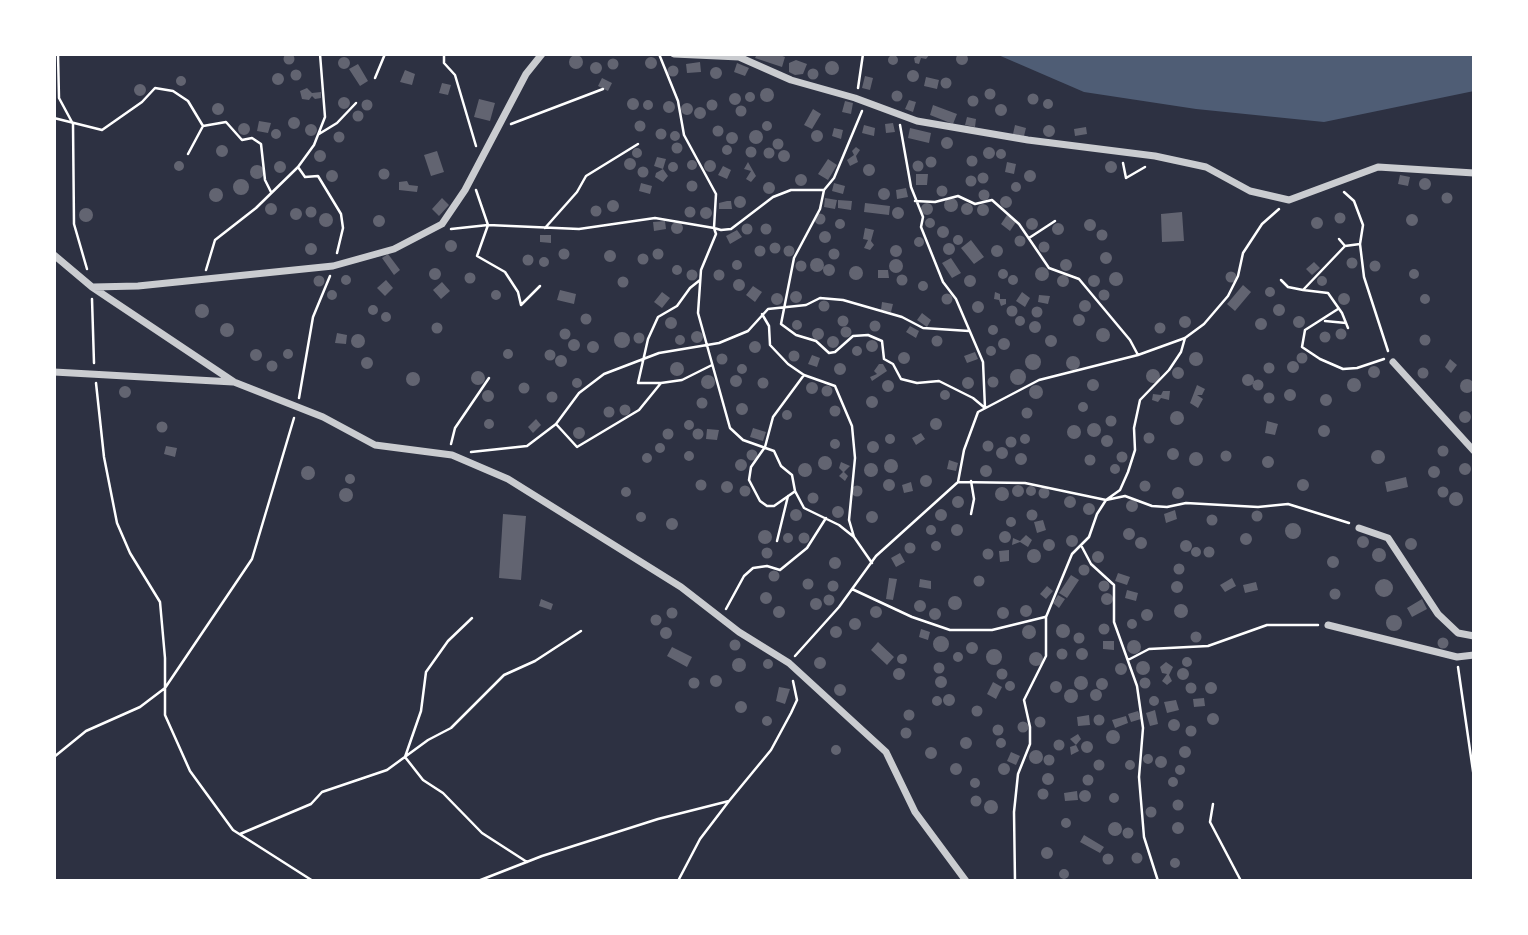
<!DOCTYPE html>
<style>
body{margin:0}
#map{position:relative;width:1528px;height:935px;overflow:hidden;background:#2d3142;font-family:"IBM Plex Serif",serif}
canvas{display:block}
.frame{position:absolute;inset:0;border:56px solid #fff;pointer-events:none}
</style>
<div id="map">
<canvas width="1528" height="935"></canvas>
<div class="frame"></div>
</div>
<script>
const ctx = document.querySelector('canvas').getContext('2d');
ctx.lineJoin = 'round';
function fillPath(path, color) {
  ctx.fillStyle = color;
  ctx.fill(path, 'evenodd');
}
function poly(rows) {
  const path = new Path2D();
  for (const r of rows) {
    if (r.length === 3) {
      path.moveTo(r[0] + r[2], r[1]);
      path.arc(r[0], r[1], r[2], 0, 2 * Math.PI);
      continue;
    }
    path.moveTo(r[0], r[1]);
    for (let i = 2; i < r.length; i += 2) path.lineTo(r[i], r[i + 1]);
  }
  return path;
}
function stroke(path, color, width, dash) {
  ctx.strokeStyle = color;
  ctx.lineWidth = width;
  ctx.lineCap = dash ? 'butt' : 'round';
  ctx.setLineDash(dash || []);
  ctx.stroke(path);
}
const water = poly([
 [996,54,1474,54,1474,91,1324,122,1196,109,1084,92]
]);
const building = poly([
 [962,59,6],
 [289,59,5.5],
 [757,54,777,54,785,57,782,67,755,58],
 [921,54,930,54,926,59,921,58,919,64,915,63,914,58],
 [893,60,5],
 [576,62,7],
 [344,63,6],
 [651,63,6],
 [613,64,5.5],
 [796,60,807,64,803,74,795,75,789,72,789,63],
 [832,68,7],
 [596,68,6],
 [700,62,701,72,687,73,686,64],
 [737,63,749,68,745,76,734,72],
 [358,64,368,81,360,86,349,69],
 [673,71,5.5],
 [716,73,6],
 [813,74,5.5],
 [296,75,5.5],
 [405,70,415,74,412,85,400,82],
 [913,76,6],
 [278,79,6],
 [181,81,5],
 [865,76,873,78,870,90,862,88],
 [926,77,939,80,937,89,924,86],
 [946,83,5.5],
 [602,78,612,83,608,91,598,86],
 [442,83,451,85,448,95,439,93],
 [140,90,6],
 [307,88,312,93,321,92,321,98,315,99,312,96,309,100,302,99,300,91],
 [767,95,7],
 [990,94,5.5],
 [897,96,5.5],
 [750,97,5],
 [735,99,6],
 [1033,99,5.5],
 [973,101,5.5],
 [344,103,6],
 [633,104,6],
 [479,99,495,103,490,121,474,117],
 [1048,104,5],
 [712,105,5.5],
 [367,105,5.5],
 [648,105,5],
 [909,100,916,102,913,112,905,109],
 [845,101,853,103,851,114,842,112],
 [669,107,6],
 [218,109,6],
 [687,109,6],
 [1001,110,6],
 [933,105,957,114,953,124,930,115],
 [741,111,5.5],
 [700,113,6],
 [813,109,821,114,812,129,804,125],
 [358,116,5.5],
 [967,117,976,119,975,127,965,125],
 [294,123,6],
 [640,126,5.5],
 [767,126,5],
 [259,121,271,123,268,133,257,131],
 [893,123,895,132,886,133,885,124],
 [244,129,6],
 [311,130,6],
 [864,125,875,128,874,136,862,133],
 [1015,125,1026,128,1024,136,1013,134],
 [1049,131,6],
 [718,131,5.5],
 [1086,127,1087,134,1075,136,1074,129],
 [834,128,843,130,841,139,832,136],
 [910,128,931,133,929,143,908,138],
 [661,134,5.5],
 [276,134,5],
 [817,136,6],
 [756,137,7],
 [675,136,5],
 [339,137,5.5],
 [732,138,6],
 [947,143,6],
 [778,144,5.5],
 [677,148,5.5],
 [727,150,5],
 [222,151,6],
 [751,152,5.5],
 [989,153,6],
 [856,147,860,150,856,156,858,162,850,166,847,160,854,155,852,151],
 [769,153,5.5],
 [637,153,5],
 [1001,154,5],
 [784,156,6],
 [320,156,6],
 [437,151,444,172,431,176,424,155],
 [972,161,5.5],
 [931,162,5.5],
 [657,157,666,159,663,169,668,176,663,182,655,177,656,173,663,169,654,166],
 [630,164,6],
 [828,159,837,165,828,180,818,174],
 [710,166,6],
 [692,165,5],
 [1111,167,6],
 [918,166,5.5],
 [280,167,6],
 [179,166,5],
 [673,167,5],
 [748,162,756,176,751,182,746,179,751,171,744,169],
 [1007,162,1016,164,1014,174,1005,172],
 [869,170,6],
 [257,172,7],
 [723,166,731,170,727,179,718,175],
 [643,172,5.5],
 [384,174,5.5],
 [1030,176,6],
 [332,176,6],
 [983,178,5.5],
 [801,180,6],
 [916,174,928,174,927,185,916,185],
 [1400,175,1410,177,1408,186,1398,184],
 [971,181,5.5],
 [1425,184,6],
 [241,187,8],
 [692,186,5.5],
 [407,181,409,185,418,186,417,192,399,190,399,182],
 [769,188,6],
 [1016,187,5],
 [641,183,652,186,650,194,639,191],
 [834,183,845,186,843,194,832,191],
 [942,191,5.5],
 [884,194,6],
 [906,188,908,197,897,199,896,190],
 [216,195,7],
 [984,195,5.5],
 [1447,198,5.5],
 [1006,202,6],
 [740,202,6],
 [442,198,449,205,439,216,432,209],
 [825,198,837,200,835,209,824,207],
 [951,205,7],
 [838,200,852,201,851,210,838,208],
 [613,206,6],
 [727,201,731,201,732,209,719,209,719,203],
 [927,209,6],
 [967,209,6],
 [271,209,6],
 [865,203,890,206,889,215,864,212],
 [983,210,6],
 [596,211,5.5],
 [690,212,5.5],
 [706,213,6],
 [311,212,5.5],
 [898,213,6],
 [296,214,6],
 [86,215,7],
 [1182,212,1184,241,1162,242,1161,214],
 [1340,218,5.5],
 [326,220,7],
 [820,219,5.5],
 [1412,220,6],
 [379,221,6],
 [1007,215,1016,222,1010,231,1001,224],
 [1317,223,6],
 [1032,224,6],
 [930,223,5],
 [840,224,5],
 [1090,225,6],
 [665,221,666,229,654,231,653,222],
 [677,228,6],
 [1058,229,6],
 [747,229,5.5],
 [766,229,5.5],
 [943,232,6],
 [865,228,874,230,871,241,874,245,870,250,864,248,868,240,863,239],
 [1102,235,5.5],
 [737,230,742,237,730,244,726,236],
 [825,237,6],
 [958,240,5],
 [540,235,551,235,551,243,540,242],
 [1020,241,5.5],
 [919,242,5],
 [451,246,6],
 [971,240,984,257,974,264,961,248],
 [1044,247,5.5],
 [775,248,5.5],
 [311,249,6],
 [949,249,6],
 [997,251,6],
 [896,251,6],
 [789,251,5.5],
 [760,251,5.5],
 [834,254,5.5],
 [564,254,5.5],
 [658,254,5.5],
 [610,256,6],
 [1106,258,6],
 [643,259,5.5],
 [388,254,400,270,394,275,382,258],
 [528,260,5.5],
 [544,262,5],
 [1352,263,5.5],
 [951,258,961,273,952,278,942,263],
 [817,265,7],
 [1066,265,6],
 [896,266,7],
 [737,265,5],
 [801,266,5.5],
 [1375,266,5.5],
 [1314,262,1320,268,1312,275,1306,269],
 [829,270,6],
 [677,270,5],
 [856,273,7],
 [1042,274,7],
 [435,274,6],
 [1003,274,5],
 [1414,274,5],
 [719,275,5.5],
 [692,275,5.5],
 [878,270,888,270,889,278,878,278],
 [1231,277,5.5],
 [1116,279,7],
 [470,278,5.5],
 [902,280,5.5],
 [1094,281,6],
 [346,280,5],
 [1013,280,5],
 [1063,281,6],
 [970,281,6],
 [319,281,5.5],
 [1322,281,5],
 [623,282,5.5],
 [739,285,6],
 [386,280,393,288,385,296,377,288],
 [923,286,5],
 [442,282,450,291,441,299,433,290],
 [1243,285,1251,292,1235,311,1227,304],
 [753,286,762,292,755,302,746,295],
 [1270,292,5],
 [1104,295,5.5],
 [332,295,5],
 [496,295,5],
 [560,290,576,294,574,304,557,300],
 [796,297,6],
 [662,292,670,298,662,308,654,302],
 [995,292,1000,294,1000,299,1006,299,1006,304,1001,306,999,300,994,299],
 [1022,292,1030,298,1025,307,1016,301],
 [1344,299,6],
 [777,299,6],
 [947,299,5.5],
 [1425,299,5],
 [1039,295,1050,296,1048,304,1038,302],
 [1085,306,6],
 [824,306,5.5],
 [978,307,6],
 [882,302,893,304,891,312,881,310],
 [1279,310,6],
 [202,311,7],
 [373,310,5],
 [1012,311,5.5],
 [1037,312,5.5],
 [386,317,5],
 [922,313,931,320,927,327,917,320],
 [586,319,5.5],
 [1079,320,6],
 [843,321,5.5],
 [1020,321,5],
 [1185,322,6],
 [1299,322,6],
 [671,323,6],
 [1261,324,6],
 [797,325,5],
 [875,326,5.5],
 [1035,327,6],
 [1160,328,5.5],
 [437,328,5.5],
 [227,330,7],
 [993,330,5],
 [910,326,919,331,916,338,906,332],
 [846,332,5.5],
 [818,334,6],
 [1103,335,7],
 [565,334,5.5],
 [1341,334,5.5],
 [697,337,6],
 [1325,337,5.5],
 [622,340,8],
 [639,338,5.5],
 [337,333,347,335,346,344,335,343],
 [1425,340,5.5],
 [358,341,7],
 [1051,341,6],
 [680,340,5],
 [937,341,5.5],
 [833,342,6],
 [1004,344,6],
 [574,345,6],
 [872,346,6],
 [593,347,6],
 [755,347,6],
 [857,351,5],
 [991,351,5],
 [508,354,5],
 [256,355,6],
 [288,354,5],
 [550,355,5.5],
 [794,356,5.5],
 [904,358,6],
 [975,352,978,359,967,363,964,356],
 [1196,359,7],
 [1302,358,5.5],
 [722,359,5.5],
 [1033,362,8],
 [561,361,6],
 [812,355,820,358,817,367,808,364],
 [1073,363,7],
 [367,363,6],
 [1450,359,1457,365,1451,373,1445,367],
 [272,366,5.5],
 [1293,367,6],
 [1269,368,5.5],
 [677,369,7],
 [840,369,6],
 [742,369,5],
 [879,364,883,364,887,371,872,381,870,377,877,374,874,371],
 [1374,372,6],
 [1178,373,6],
 [1423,373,5.5],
 [1018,377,8],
 [1153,376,7],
 [478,378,7],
 [413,379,7],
 [1248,380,6],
 [736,381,6],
 [708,382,7],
 [993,382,5.5],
 [968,383,6],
 [763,383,5.5],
 [577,383,5],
 [1354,385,7],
 [1093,385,6],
 [1467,386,7],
 [1258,385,5.5],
 [888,386,6],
 [812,388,6],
 [524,388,5.5],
 [1197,385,1205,389,1202,395,1197,395,1203,399,1198,408,1190,403],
 [1036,392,7],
 [827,391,5.5],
 [125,392,6],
 [1290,395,6],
 [488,396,6],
 [945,395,5],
 [1163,391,1170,391,1169,400,1161,398,1158,402,1152,400,1153,394,1161,395],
 [552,397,5.5],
 [1269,398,5.5],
 [1326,400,6],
 [872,402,6],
 [702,403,5.5],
 [1083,407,5],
 [742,409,6],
 [625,410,5.5],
 [835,411,5.5],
 [609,412,5.5],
 [1027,413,5.5],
 [787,415,5],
 [1465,417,6],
 [1177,418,7],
 [1111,421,5.5],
 [936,424,6],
 [536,419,541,425,533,433,528,427],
 [489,424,5],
 [689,425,5],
 [1267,421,1278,424,1275,435,1265,433],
 [162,427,5.5],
 [1094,430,7],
 [1324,431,6],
 [1074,432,7],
 [579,433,6],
 [753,428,766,432,763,441,750,437],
 [698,434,5.5],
 [668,434,5.5],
 [707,429,719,430,717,440,706,439],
 [1149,438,5.5],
 [921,433,925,439,916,445,912,438],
 [890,439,5],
 [1025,439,5],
 [1107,441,6],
 [1011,442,5.5],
 [835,444,5],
 [988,446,5.5],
 [873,447,6],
 [660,448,5],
 [1443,451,5.5],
 [166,446,177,448,175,457,164,454],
 [1002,453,6],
 [1173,454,6],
 [752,455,5.5],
 [1378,457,7],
 [1226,456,5.5],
 [689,456,5],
 [1122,457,5.5],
 [1196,459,7],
 [647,458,5],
 [1021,459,6],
 [1090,460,5.5],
 [1268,462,6],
 [825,463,7],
 [741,465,6],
 [891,466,7],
 [949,460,958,463,956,471,947,469],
 [841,462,850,466,844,472,848,476,845,481,839,476,843,472,839,468],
 [1465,469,6],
 [871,470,7],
 [805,470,7],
 [1115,469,5],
 [986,471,6],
 [1434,472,6],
 [308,473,7],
 [350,479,5],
 [926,481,6],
 [1406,477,1408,487,1387,492,1385,482],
 [889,485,6],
 [1303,485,6],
 [701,485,5.5],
 [1145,486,5.5],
 [727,487,6],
 [911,482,913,491,904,493,902,485],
 [1018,491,6],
 [745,491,5.5],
 [857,491,5.5],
 [1031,491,5],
 [1443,492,5.5],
 [626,492,5],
 [1178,493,6],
 [1002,494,7],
 [1044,493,5.5],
 [346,495,7],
 [1456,499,7],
 [813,498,5.5],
 [958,502,6],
 [1070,502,6],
 [1132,506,6],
 [1089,509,6],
 [838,512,6],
 [941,515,6],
 [796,515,6],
 [1032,515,5.5],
 [1175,510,1177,519,1166,523,1164,514],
 [1257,516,5.5],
 [872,517,6],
 [641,517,5],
 [503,514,526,516,521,580,499,578],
 [1212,520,5.5],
 [1011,522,5],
 [672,524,6],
 [1043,520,1046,530,1037,533,1034,522],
 [1293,531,8],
 [957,530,6],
 [931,530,5],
 [1129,534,6],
 [765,537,7],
 [1005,537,6],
 [804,538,5.5],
 [1246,539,6],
 [788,538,5],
 [1026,535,1032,540,1028,547,1020,542,1012,545,1013,538,1020,541],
 [1072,541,6],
 [1363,542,6],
 [1141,543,6],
 [1411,544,6],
 [1049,545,6],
 [1186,546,6],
 [936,546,5],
 [910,548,5.5],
 [1209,552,5.5],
 [1196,552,5],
 [767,553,5.5],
 [1379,555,7],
 [988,554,5.5],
 [1034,556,7],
 [1009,550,1009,561,1000,562,999,551],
 [1098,557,6],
 [900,553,905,562,896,567,891,558],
 [1333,562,6],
 [835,563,6],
 [1179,569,5.5],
 [1084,570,5.5],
 [774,576,5.5],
 [1118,573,1130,577,1127,585,1115,581],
 [1071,575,1079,580,1067,598,1059,593],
 [979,581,5.5],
 [889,578,897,579,893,600,886,599],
 [1232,578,1236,586,1225,592,1220,585],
 [808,584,5.5],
 [920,579,931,581,931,589,919,587],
 [1384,588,9],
 [1104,586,5.5],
 [833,586,5.5],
 [1177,587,6],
 [1256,582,1258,590,1245,593,1243,585],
 [1047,586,1053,591,1046,599,1040,594],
 [1335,594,5.5],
 [1127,590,1138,593,1136,601,1125,598],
 [766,598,6],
 [1107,599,6],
 [829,600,5.5],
 [1058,595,1065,599,1059,608,1053,603],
 [955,603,7],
 [816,604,6],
 [541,599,553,604,551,610,539,606],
 [1422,599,1427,609,1412,617,1407,608],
 [920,606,6],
 [1181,611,7],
 [1026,611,6],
 [779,612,6],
 [876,612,6],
 [1003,613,6],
 [672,613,5.5],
 [935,614,6],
 [1147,615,6],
 [1394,623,8],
 [656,620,5.5],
 [855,624,6],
 [1132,624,5],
 [1104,629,5.5],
 [1063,631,7],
 [1029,632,7],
 [836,632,6],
 [666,633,6],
 [921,629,930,632,928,640,919,637],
 [1196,637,5.5],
 [1079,638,5.5],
 [941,644,8],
 [1443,643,5.5],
 [735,645,5.5],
 [1134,647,7],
 [1103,641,1114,641,1114,650,1103,649],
 [972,648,6],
 [878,642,894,657,887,665,871,650],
 [672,647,692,657,687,667,667,656],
 [1082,654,6],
 [1062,654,5.5],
 [994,657,8],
 [958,657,5],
 [1036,659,7],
 [902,659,5],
 [820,663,6],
 [1187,662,5],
 [739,665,7],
 [768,664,5],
 [1143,668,7],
 [1166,662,1173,667,1169,675,1172,681,1167,685,1162,681,1167,674,1162,673,1160,667],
 [939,668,5.5],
 [1121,669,6],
 [899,674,6],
 [1183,674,6],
 [1002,674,5.5],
 [716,681,6],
 [1081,683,7],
 [941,682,6],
 [1145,683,5.5],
 [694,683,5.5],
 [1102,684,6],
 [1056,687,6],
 [1010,686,5],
 [1211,688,6],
 [993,682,1002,687,996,699,987,694],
 [1191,688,5.5],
 [840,690,6],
 [779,687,790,689,785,704,776,701],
 [1096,695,6],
 [1071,696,7],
 [949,700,6],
 [1154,701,5],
 [937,701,5],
 [1204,698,1205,706,1194,707,1193,699],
 [1176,700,1179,710,1167,713,1164,702],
 [741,707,6],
 [977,711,5.5],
 [909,715,5.5],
 [1155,710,1158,724,1150,726,1146,713],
 [1138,711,1141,719,1131,722,1128,714],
 [1213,719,6],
 [1099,720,5.5],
 [1089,715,1090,725,1078,726,1077,717],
 [767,721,5],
 [1126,716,1128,723,1115,728,1112,720],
 [1040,722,5.5],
 [1174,725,6],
 [1023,727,5.5],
 [998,730,5.5],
 [1191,731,5.5],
 [906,733,5.5],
 [1113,737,7],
 [1078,734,1081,739,1076,745,1079,751,1071,755,1070,747,1076,745,1070,739],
 [966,743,6],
 [1001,743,5],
 [1059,745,5.5],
 [1087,747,6],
 [836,750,5],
 [1185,752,6],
 [931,753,6],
 [1036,757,7],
 [1011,752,1020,756,1016,765,1007,761],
 [1148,759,5],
 [1049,760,5.5],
 [1161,762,6],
 [1099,765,5.5],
 [1130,765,5],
 [956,769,6],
 [1004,769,6],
 [1180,770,5],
 [1048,779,6],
 [1088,780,5.5],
 [1173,782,5],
 [975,783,5],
 [1043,794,5.5],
 [1085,796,6],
 [1077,791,1078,800,1065,801,1064,793],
 [1114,798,5],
 [976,801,5.5],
 [1178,805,5.5],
 [991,807,7],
 [1151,812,5.5],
 [1066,823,5],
 [1178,828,6],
 [1115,829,7],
 [1128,833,5.5],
 [1084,835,1104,847,1100,853,1080,842],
 [1047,853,6],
 [1137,858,5.5],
 [1108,859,5.5],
 [1175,863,5],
 [1064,874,5]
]);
const path = poly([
 [58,54,59,98,73,124,74,224,87,269],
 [444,54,444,63,455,75,476,146],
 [659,54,678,101,684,135,716,194,714,228,721,230,731,229,773,197,791,190,824,190,834,178,862,111],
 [375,78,385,54],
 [858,88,863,54],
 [54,118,102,130,142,102,155,88,173,91,188,101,203,126,226,122,242,140,252,138,261,144,265,180,271,192],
 [511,124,603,89],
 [900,125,911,187,923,217,921,227,943,282,956,299,983,362,985,408],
 [319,134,337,123,356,103],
 [188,154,203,126],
 [1123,163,1126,178,1145,167],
 [298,167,305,177,318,176,341,214,343,228,337,253],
 [476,190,488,225,579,229,655,218,714,228,716,234,701,270,698,313,730,428,743,440,774,451,781,466,792,475,795,491,804,508,839,525,854,537,872,563],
 [824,190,820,209,794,258,781,324,796,335,816,341,829,353,835,352,853,336,868,335,882,341,884,359,893,364,901,379,917,383,939,381,973,398,985,408],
 [915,201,935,202,958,196,975,204,992,200,1019,224,1049,268,1079,279,1130,340,1138,355],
 [545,228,577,192,586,176,638,144],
 [451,229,488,225,477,256,505,272,518,292,521,305,540,286],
 [1029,238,1055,221],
 [1339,239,1345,246,1360,244,1363,225,1354,201,1344,192],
 [1360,244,1364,277,1388,351],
 [206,270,215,240,256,208,298,167,314,145,325,117,320,54],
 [1281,280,1288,287,1303,290,1345,246],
 [1303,290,1328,293,1342,313,1348,328],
 [92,299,94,363],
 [1338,309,1305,330,1302,347,1320,359,1343,369,1357,368,1384,359],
 [762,314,769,326,770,345,788,364,804,375,835,386,852,426,855,458,849,520,854,537],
 [1325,321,1346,323],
 [96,383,104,457,117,523,130,553,160,602,165,658,165,715,190,771,233,830,313,881],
 [661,383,638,383,648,339,658,317,677,306,690,288,700,280],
 [299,398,313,317,330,276],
 [556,424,577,447,639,410,661,383,682,380,712,365],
 [451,444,455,428,489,378],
 [471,452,527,446,556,424,579,393,604,374,659,353,719,343,748,331,768,309,806,305,820,298,843,300,902,317,923,328,969,331],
 [958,482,1025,483,1106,500,1125,496,1152,506,1167,507,1186,503,1258,507,1288,504,1349,523],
 [794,492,774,506,767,506,760,501,749,480,751,467,765,447,773,417,804,375],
 [971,514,974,499,971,481],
 [777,541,788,496],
 [1082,547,1091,564,1114,585,1114,622,1137,686,1143,728,1139,777,1144,837,1158,881],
 [852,589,912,617,950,630,992,630,1045,617],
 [726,609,744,576,753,568,767,566,780,570,807,548,826,518],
 [472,618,448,641,426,672,421,711,405,757,423,780,443,793,482,833,527,862],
 [795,656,839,607,876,556,958,482,964,450,978,412,1039,380,1138,355,1185,338,1204,324,1228,296,1238,276,1243,253,1262,224,1279,209],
 [1128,660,1149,649,1208,646,1267,625,1318,625],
 [1458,667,1474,778],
 [54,757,86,731,140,707,165,688,252,559,294,418],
 [1213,804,1210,822,1241,881],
 [240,834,311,804,322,792,387,770,428,740,451,728,504,675,535,661,581,631],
 [478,881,542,856,658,819,729,801,771,750,791,713,797,700,793,681],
 [678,881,700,839,729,801],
 [1015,881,1014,812,1018,774,1030,744,1030,727,1024,700,1046,656,1046,617,1072,554,1089,537,1097,514,1106,500,1120,490,1128,472,1135,450,1134,428,1140,400,1169,370,1181,352,1185,338]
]);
const minor = poly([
 [674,54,739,57,791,80,855,98,917,121,1028,140,1155,156,1206,167,1250,191,1289,200,1378,167,1474,173],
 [54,255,92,287,234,382,323,417,375,445,452,455,508,479,681,587,739,632,789,663,886,752,915,812,966,881],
 [93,287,138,286,333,266,394,249,442,224,465,190,526,74,542,54],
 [1393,362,1474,451],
 [54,372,233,382],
 [1359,528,1388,538,1438,614,1458,633,1474,636],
 [1328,625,1457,657,1474,655]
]);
fillPath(water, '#4f5d75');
fillPath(building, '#626471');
stroke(path, '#fff', 2.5);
stroke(minor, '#caccd0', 7);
</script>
